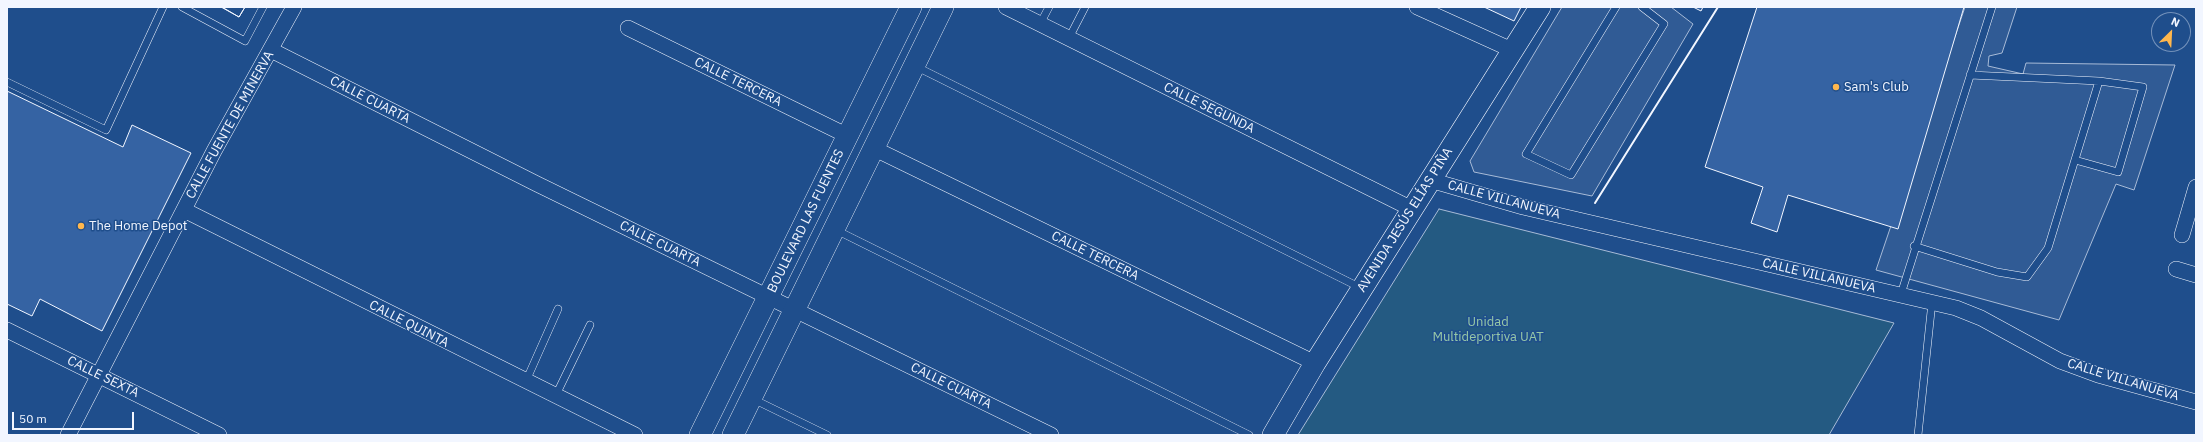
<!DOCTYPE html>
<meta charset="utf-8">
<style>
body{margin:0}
#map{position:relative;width:2203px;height:442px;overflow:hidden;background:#1f4e8c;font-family:"IBM Plex Sans",sans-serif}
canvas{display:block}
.frame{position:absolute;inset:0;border:8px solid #f2f6ff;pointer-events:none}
.north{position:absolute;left:2151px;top:12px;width:40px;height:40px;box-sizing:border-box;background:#1f4e8c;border:1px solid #7391ba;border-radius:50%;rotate:24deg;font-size:11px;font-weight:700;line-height:16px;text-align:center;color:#f2f6ff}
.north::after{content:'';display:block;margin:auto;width:14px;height:18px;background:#ffb74d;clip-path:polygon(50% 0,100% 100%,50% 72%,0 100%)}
.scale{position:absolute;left:12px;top:412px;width:122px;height:18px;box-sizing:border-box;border:2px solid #f2f6ff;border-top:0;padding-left:5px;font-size:12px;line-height:14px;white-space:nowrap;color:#f2f6ff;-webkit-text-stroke:3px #1f4e8c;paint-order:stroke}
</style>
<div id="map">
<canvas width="2203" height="442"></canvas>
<div class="frame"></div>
<div class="north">N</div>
<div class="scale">50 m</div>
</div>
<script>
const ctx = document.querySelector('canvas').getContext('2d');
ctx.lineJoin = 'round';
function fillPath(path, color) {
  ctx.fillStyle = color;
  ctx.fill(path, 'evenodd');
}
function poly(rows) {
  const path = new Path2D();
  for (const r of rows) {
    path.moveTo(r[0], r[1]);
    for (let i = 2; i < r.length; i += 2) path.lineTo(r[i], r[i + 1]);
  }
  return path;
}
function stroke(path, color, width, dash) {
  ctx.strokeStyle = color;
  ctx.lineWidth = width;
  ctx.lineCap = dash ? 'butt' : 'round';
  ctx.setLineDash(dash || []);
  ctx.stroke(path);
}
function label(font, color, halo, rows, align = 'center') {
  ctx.font = font + ' "IBM Plex Sans",sans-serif';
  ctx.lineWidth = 3;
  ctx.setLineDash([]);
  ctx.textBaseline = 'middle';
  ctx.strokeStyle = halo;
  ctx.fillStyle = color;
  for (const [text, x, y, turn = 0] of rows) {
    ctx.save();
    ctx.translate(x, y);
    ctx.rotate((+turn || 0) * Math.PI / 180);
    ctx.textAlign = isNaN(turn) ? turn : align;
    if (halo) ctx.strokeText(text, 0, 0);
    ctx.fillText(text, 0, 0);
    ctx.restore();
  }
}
const green = poly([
 [1439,209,1894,323,1829,435,1298,435,1439,209]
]);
const parking = poly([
 [1562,7,1671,7,1693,24,1592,196,1474,172,1470,161,1562,7],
 [1965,7,2017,7,2002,53,1989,56,1988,66,2023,74,2026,63,2175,65,2134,190,2116,184,2059,320,1876,270,1965,7]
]);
const building = poly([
 [221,7,245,7,239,17,221,7],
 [222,7,245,7,239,17,222,7],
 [1484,7,1521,7,1514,21,1484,7],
 [1693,7,1703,7,1701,11,1693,7],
 [1757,7,1964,7,1898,229,1788,195,1777,232,1751,223,1763,187,1705,167,1757,7],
 [7,91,123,147,132,125,191,153,102,331,40,299,32,316,7,304,7,91]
]);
const lane = poly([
 [182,7,245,41,263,7],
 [1616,7,1526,154,1571,175,1664,24,1642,7],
 [1040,24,1049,7],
 [1069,38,1085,7],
 [915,66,1361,288],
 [1970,75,2099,81,2143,87,2118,172,2075,160],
 [7,82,106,130,163,7],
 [836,230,1249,435],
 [1914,246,1997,272,2027,277,2048,248,2099,81],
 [1901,294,1992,7],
 [526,381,558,309],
 [556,395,590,325],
 [753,399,827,435],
 [1918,435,1932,302]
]);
const street = poly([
 [1006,7,1412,209],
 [1417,7,1512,50],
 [628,28,848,136],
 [271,50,537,184,1051,435],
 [875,149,1315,363],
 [1430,180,1523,207,1956,308,1981,318,2060,361,2098,375,2196,402],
 [184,210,635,435],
 [2182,235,2196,187],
 [2176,269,2196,275],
 [7,330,219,435],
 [68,435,214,151,294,7]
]);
const secondary = poly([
 [700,435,911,7],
 [733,435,943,7],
 [1273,435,1315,363,1540,7]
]);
const wall = poly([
 [1595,203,1718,7]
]);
const markers = [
 [1836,87,4,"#ffb74d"],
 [81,226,4,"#ffb74d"]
];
const streetNames = [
 ["CALLE TERCERA",738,82,26],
 ["CALLE CUARTA",370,100,27],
 ["CALLE SEGUNDA",1209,108,26],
 ["CALLE FUENTE DE MINERVA",230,125,-61],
 ["CALLE VILLANUEVA",1504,200,15],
 ["AVENIDA JESÚS ELÍAS PIÑA",1405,220,-58],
 ["BOULEVARD LAS FUENTES",806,221,-64],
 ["CALLE CUARTA",660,244,26],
 ["CALLE TERCERA",1095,256,26],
 ["CALLE VILLANUEVA",1819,276,13],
 ["CALLE QUINTA",409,324,27],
 ["CALLE SEXTA",103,377,26],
 ["CALLE VILLANUEVA",2123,380,17],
 ["CALLE CUARTA",951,386,26]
];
const poiNames = [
 ["Sam's Club",1844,87],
 ["The Home Depot",89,226]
];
const parkNames = [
 ["Unidad",1488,322],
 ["Multideportiva UAT",1488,337]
];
fillPath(green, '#245a82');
stroke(green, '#a8bbd7', 1);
fillPath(parking, '#305b95');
stroke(parking, '#a8bbd7', 1);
fillPath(building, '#3563a3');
stroke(building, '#f2f6ff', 1);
stroke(lane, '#f2f6ff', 8);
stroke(street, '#f2f6ff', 16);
stroke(secondary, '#f2f6ff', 22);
stroke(lane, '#1f4e8c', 7);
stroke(street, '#1f4e8c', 15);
stroke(secondary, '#1f4e8c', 21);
stroke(wall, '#f2f6ff', 2);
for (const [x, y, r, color] of markers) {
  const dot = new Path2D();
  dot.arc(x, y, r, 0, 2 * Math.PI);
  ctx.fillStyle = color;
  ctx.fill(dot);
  stroke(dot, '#1f4e8c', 1.5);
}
label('13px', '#f2f6ff', '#1f4e8c', streetNames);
label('13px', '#f2f6ff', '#1f4e8c', poiNames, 'left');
label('13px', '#97c8a6', '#1f4e8c', parkNames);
</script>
